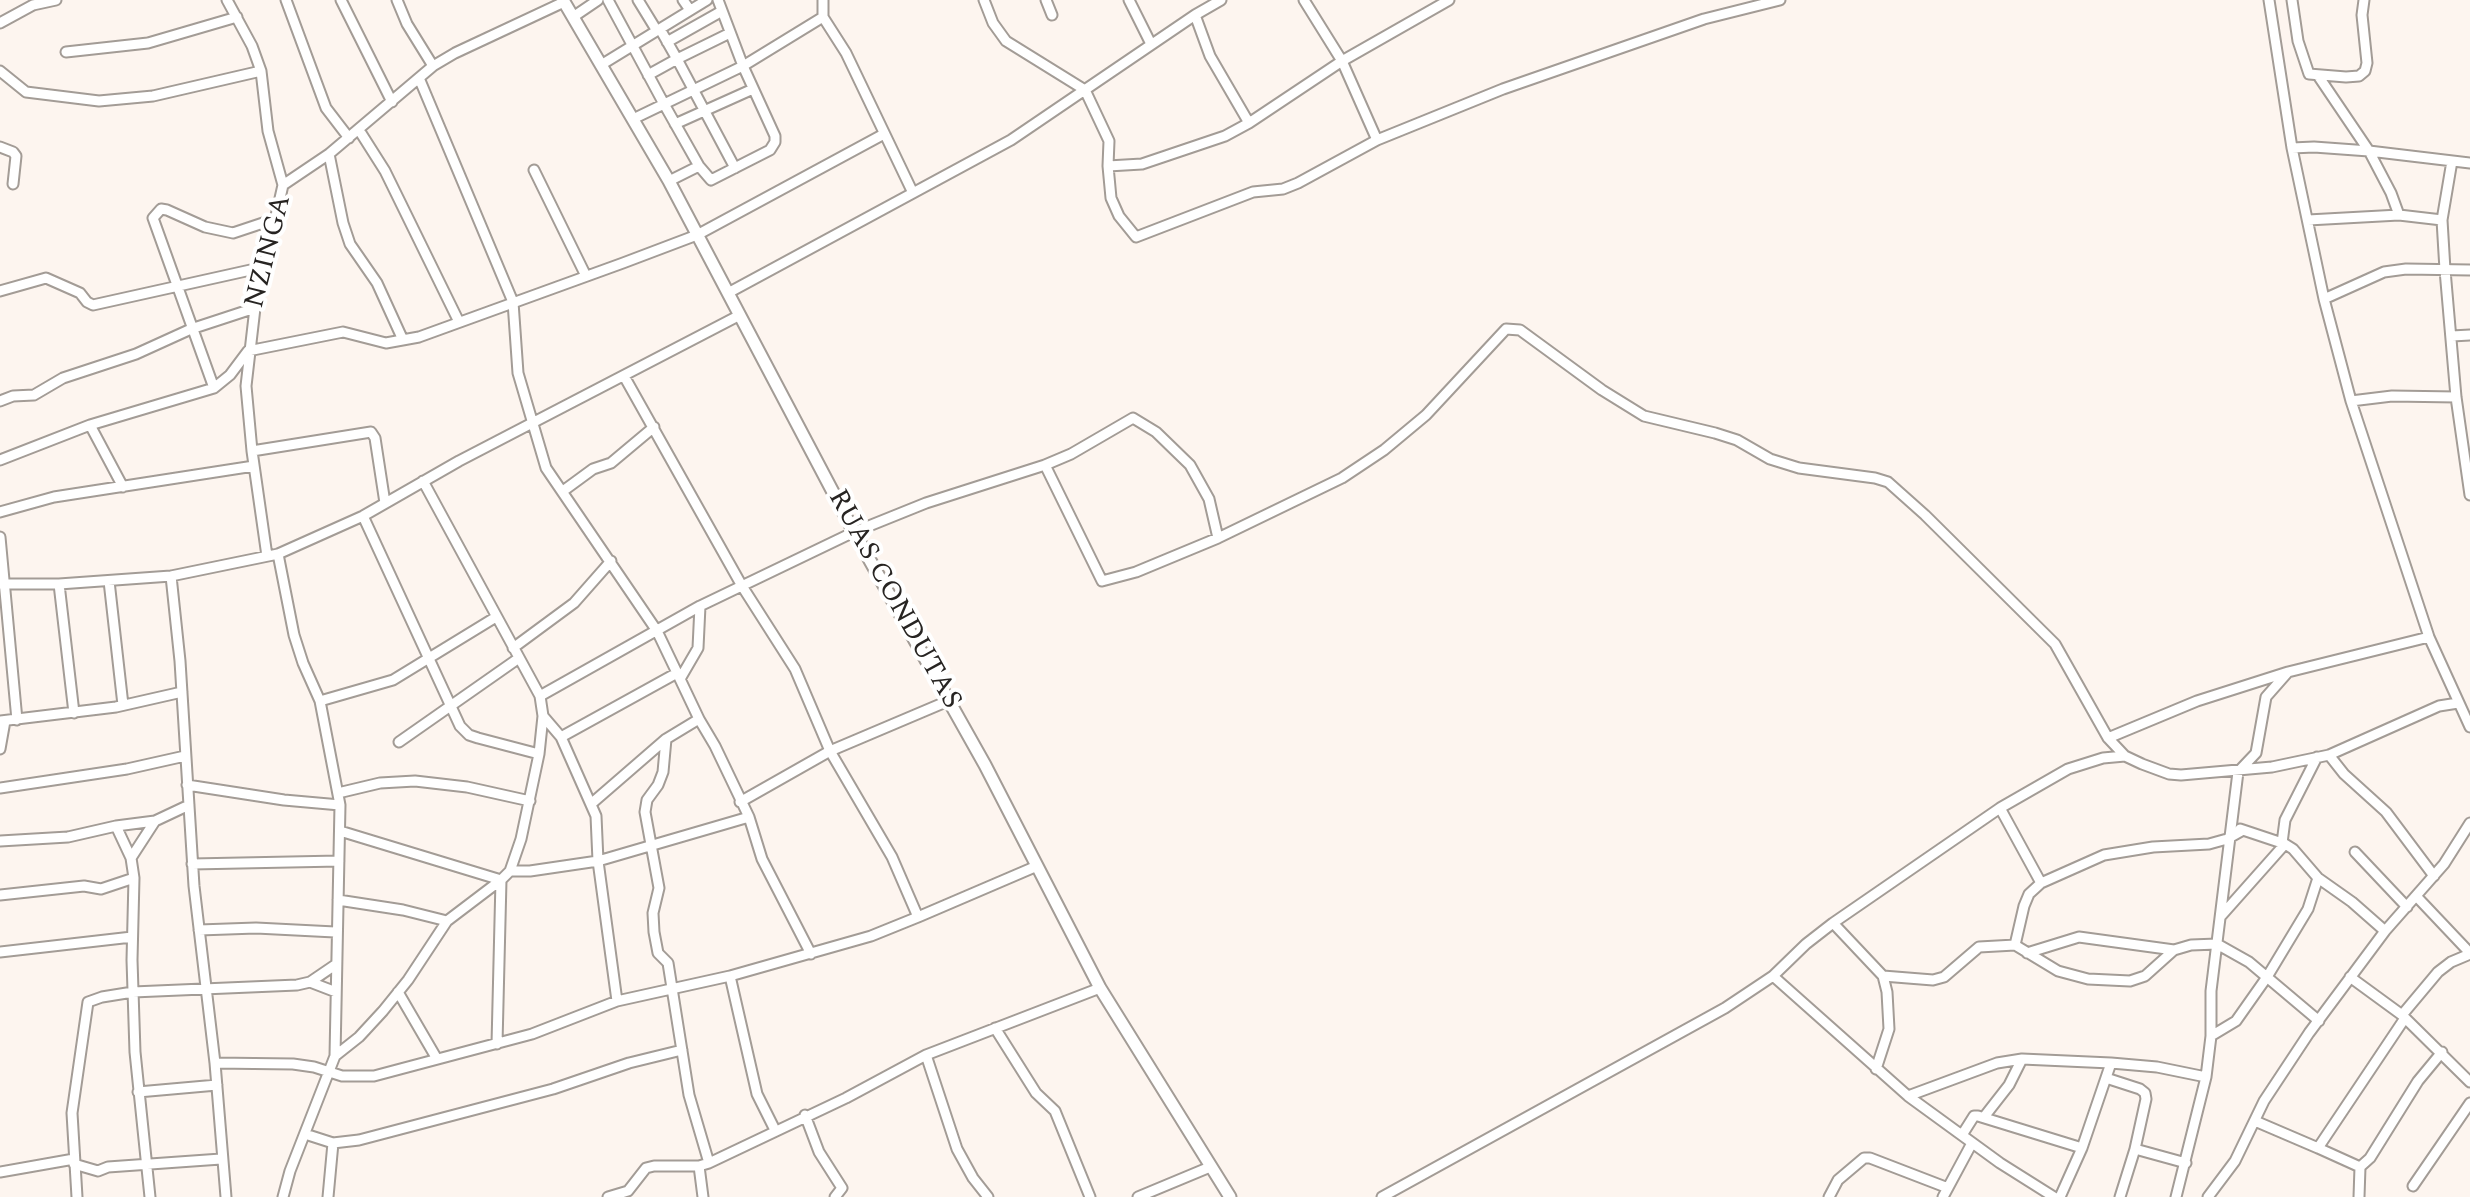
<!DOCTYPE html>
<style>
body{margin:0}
canvas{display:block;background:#fdf5ef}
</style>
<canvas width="2470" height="1197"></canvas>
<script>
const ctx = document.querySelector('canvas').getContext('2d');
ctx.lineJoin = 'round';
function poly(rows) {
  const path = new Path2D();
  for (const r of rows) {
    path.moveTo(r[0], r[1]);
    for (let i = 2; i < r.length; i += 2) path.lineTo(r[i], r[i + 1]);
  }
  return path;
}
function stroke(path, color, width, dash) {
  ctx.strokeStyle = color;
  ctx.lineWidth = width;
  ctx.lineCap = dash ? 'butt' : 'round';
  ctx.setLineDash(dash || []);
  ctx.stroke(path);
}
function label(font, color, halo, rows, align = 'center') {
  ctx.font = font + ' Spectral,serif';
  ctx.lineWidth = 8;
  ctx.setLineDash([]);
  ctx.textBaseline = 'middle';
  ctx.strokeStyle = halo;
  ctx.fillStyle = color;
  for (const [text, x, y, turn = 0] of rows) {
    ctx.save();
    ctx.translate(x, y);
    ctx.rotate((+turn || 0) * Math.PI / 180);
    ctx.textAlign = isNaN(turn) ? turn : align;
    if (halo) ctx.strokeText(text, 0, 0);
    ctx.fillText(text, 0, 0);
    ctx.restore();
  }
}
const minor = poly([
 [227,0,252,46,261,71,268,131,283,185],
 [286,0,326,108,349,138],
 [341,0,392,102],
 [397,0,407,24,433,66],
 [608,0,664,104,699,166,711,180,770,150,775,142,775,136,743,66,718,0],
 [638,0,657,31],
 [683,0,690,10],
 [823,0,823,17,846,53,913,193],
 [984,0,993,23,1006,41,1085,90,1109,141,1108,166],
 [1046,0,1052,15],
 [1129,0,1151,44],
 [1304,0,1342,61,1377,140],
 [1449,0,1342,61,1249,123,1225,136,1142,164,1108,166,1111,198,1119,216,1136,237,1253,192,1283,189,1298,183,1377,140,1503,89,1704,19,1780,0],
 [2269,0,2292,148,2324,299,2351,401,2429,637,2470,727],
 [2292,0,2298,41,2309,74,2346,77,2359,76,2365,71,2367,63,2362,15,2364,0],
 [1195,15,1210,56,1249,123],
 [573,17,598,0],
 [0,23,33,5,56,0],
 [660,29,677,59,730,33],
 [667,42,722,11],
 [66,52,148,43,237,17],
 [601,65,707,0],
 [0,71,26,92,99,101,153,96,261,71],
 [648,75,677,59,735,168],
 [2319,77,2369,151,2391,193,2399,215],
 [419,78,513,302,518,373,546,468,657,631,680,679],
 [633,119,743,66,823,17],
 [675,124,753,89],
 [359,130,385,171,459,322],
 [0,147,13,152,16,156,13,184],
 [2292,148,2314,147,2369,151,2470,163],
 [329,154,343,223,350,244,377,283,403,340],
 [2452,161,2442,220,2445,270,2456,397,2470,495],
 [534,170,586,276],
 [669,181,699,166],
 [2308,220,2399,215,2442,220],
 [0,291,46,278,80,293,87,302,93,305,264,267],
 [728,293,1011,140,1195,15,1221,0],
 [2324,299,2384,272,2406,269,2470,270],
 [2452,336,2470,335],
 [624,376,742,586,795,669,830,751,892,857,918,917,1037,866],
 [214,388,153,218,161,209,167,210,205,227,233,233,275,219],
 [0,401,13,396,34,395,63,378,136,354,191,329,255,308],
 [2351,401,2392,396,2456,397],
 [90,425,123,487],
 [252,451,371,432,375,438,385,503],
 [0,460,90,425,214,388,230,375,248,351,343,332,386,343,419,337,623,263,697,235,884,134],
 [1045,465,1071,454,1133,418,1156,432,1190,465,1209,499,1218,538],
 [423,481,540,696],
 [563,491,593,469,611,463,654,427],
 [0,512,54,497,254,466],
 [363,516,460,726,469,735,478,738,539,754],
 [0,537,17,720],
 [278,554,294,635,303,663,320,701,340,805,335,1056],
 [267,556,252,451,246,386,255,308,283,185,329,154,433,66,455,53,564,2],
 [171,576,180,661,194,886,215,1063,226,1197],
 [109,581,123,705],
 [0,584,59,584,171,576,278,554,363,516,459,461,740,315],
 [59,584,74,713],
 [700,606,698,648,680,679,699,719,666,739,663,772,658,785,647,800,645,812,659,888,653,913,654,932,658,953,668,963,689,1095,709,1163],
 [513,648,574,603,611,561],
 [320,701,393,680,496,617],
 [543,716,561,737,596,816,598,861,617,1001],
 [699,719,715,746,749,817,762,859,811,954],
 [0,721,116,707,182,692],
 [561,737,677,673],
 [2108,738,2197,701,2288,672,2429,637],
 [399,742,519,658],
 [0,749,5,721],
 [2329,755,2344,774,2386,812,2434,876],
 [187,785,284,800,340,805],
 [0,788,127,769,185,756],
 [338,793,380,783,415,781,467,787,530,801],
 [740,802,830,751,948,701],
 [591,804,666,739],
 [2000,808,2041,883],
 [116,826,131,858,134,878,132,960,135,1052,150,1197],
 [2240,829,2285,844,2293,849,2318,878,2352,902,2385,931],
 [340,831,501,880,497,1044],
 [0,841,68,837,116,826,155,821,189,805],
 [2282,843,2285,820,2317,757],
 [2355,852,2407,907],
 [131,858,155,821],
 [192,864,339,861],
 [510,871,530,871,598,861,749,817],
 [0,895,84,886,101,889,134,878],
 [2417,897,2470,953],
 [338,900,403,910,447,921],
 [2221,916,2285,844],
 [1833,923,1883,976,1887,992,1889,1029,1876,1069],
 [199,930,256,928,335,932],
 [2015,945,2024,906,2029,894,2041,883,2104,855,2153,847,2209,844,2227,839,2243,830],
 [0,952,132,937],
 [2027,953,2079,937,2174,950],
 [730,976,757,1094,775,1130],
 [1773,976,1908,1096,2000,1163,2054,1197],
 [1883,976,1933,980,1944,977,1979,947,2015,945,2058,971,2088,979,2130,981,2145,976,2174,950,2191,945,2217,944,2249,962,2319,1021],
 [2350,977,2402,1015,2470,1082],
 [310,982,336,992],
 [398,992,437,1059],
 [2402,1015,2438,972,2451,962,2470,954],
 [995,1028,1036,1093,1055,1111,1090,1197],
 [2211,1036,2236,1021,2267,977,2308,909,2318,878],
 [926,1055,957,1149,973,1178,988,1197],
 [215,1063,293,1064,314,1067,342,1076,374,1076,532,1034,617,1001,730,976,871,936,918,917],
 [2106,1078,2140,1089,2145,1093,2146,1099,2135,1149,2120,1197],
 [138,1092,217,1085],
 [1908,1096,1997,1063,2022,1059,2111,1063,2157,1067,2206,1077],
 [805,1115,819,1152,842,1188,835,1197],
 [1984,1117,2009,1085,2022,1059],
 [2255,1121,2318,1148,2405,1018],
 [305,1134,333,1143,359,1140,553,1089,629,1063,682,1050],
 [1962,1135,1974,1116,1978,1116,2082,1148],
 [2318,1148,2360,1167],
 [2135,1149,2186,1163],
 [74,1164,98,1171,108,1167,221,1159],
 [699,1166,703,1197],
 [0,1172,74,1159],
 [2413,1186,2470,1103],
 [77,1197,72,1113,88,1002,102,997,133,992,297,985,310,982,335,965],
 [283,1197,290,1171,335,1056,359,1037,383,1011,408,980,447,921,501,880,510,871,521,839,539,754,543,716,540,696,700,606,854,532,926,503,1045,465,1102,581,1136,572,1218,538,1342,478,1384,450,1426,415,1506,329,1520,330,1602,390,1644,416,1715,433,1737,440,1770,459,1799,468,1875,478,1888,482,1925,515,2055,644,2108,738,2125,756,2142,764,2169,774,2181,775,2272,767,2329,755,2439,706,2458,703],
 [328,1197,333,1143],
 [608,1197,628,1191,646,1168,654,1166,699,1166,709,1163,846,1098,926,1055,1100,988],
 [1138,1197,1210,1167],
 [1382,1197,1725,1008,1773,976,1806,944,1833,923,2000,808,2068,769,2103,758,2125,756],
 [1829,1197,1838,1180,1864,1158,1870,1158,1948,1188],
 [1943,1197,1972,1143],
 [2060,1197,2082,1148,2111,1063],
 [2176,1197,2206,1077,2211,1036,2211,991,2238,772,2256,753,2266,697,2288,672],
 [2208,1197,2235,1161,2264,1101,2309,1033,2385,931,2444,864,2470,823],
 [2359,1197,2360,1167,2370,1158,2418,1081,2442,1052]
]);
const tertiary = poly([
 [563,0,669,181,854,532,985,765,1100,988,1230,1197]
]);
const streetNames = [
 ["NZINGA",270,252,-76],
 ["RUAS CONDUTAS",893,600,61]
];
stroke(minor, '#a39c96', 13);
stroke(tertiary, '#a39c96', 15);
stroke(minor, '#fff', 9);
stroke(tertiary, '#fff', 11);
label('28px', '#272422', '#fff', streetNames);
</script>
